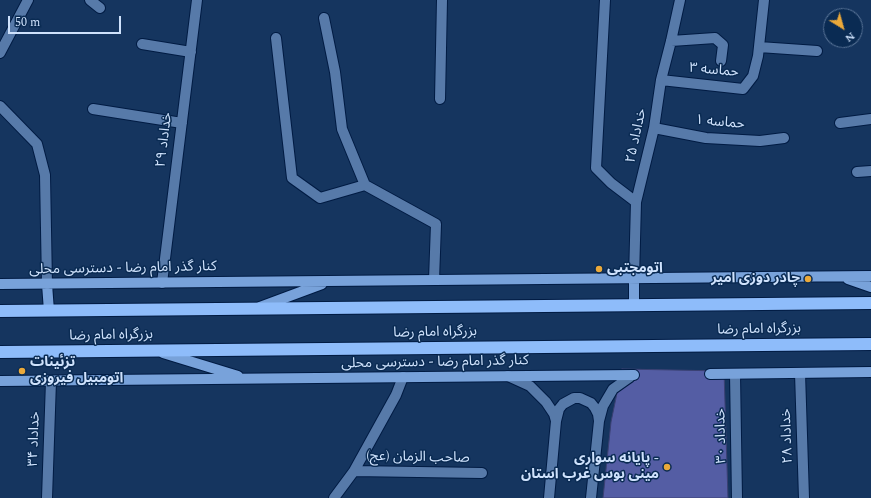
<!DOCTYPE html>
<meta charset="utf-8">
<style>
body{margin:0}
#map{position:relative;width:871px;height:498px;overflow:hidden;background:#15355f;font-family:Spectral,serif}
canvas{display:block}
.north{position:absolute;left:823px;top:8px;width:40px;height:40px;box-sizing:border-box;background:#0a2b53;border:1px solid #597497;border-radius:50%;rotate:143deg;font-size:11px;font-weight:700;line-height:16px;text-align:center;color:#cfe2fc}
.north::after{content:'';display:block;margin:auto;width:14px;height:18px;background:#eba93a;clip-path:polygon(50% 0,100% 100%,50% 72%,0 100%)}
.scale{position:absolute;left:8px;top:16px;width:113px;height:18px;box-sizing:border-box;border:2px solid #cfe2fc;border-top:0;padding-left:5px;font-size:12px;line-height:14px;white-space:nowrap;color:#cfe2fc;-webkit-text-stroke:3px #0a2b53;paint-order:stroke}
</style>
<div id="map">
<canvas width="871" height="498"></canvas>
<div class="north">N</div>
<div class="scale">50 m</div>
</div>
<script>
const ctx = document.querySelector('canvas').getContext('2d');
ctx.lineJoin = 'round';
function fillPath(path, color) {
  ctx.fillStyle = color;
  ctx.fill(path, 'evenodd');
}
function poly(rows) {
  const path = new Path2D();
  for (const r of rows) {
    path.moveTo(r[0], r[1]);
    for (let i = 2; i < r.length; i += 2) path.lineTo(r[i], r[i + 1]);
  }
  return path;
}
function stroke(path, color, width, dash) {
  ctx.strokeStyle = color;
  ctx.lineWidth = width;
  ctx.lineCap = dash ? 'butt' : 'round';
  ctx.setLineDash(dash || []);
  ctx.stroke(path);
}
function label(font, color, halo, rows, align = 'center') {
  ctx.font = font + ' Spectral,"Noto Sans Arabic",serif';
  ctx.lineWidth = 3;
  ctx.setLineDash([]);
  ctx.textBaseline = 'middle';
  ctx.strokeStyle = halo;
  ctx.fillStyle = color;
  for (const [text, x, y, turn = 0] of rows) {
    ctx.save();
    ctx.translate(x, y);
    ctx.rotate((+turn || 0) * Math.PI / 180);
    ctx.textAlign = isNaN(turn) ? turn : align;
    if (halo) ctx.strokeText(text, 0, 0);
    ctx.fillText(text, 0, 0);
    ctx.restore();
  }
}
const building = poly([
 [622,369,724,371,728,498,603,498,611,422,622,369]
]);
const minor = poly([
 [90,0,100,8],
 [605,0,596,168,611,183,636,202],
 [324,18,335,72,342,129,365,185,436,224,434,280],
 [276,38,292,178,320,198,365,185],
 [671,41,715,38,723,45,721,61],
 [142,44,191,52],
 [759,47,817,51],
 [0,53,28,0],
 [661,80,743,89,753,76,758,56,764,0],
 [440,99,442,0],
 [0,106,37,144,45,175,47,284],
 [93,109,182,123],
 [840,123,871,119],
 [654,128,706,138,760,141,784,138],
 [857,172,871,171],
 [634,278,636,202,654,128,661,80,671,41,680,0],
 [162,283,197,0],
 [800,373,804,498],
 [735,374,737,498],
 [508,376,530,386,546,402,554,414,556,421,549,498],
 [556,421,559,409,563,404,574,398,580,398,591,403,595,408,598,414,599,421],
 [354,471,482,473],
 [47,498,51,381],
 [334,498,354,471,396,395,403,377],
 [591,498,599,421,603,406,613,389,630,377]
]);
const major = poly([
 [634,278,634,305],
 [848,279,871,287],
 [0,284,871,276],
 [47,284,49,311],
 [260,307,322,284],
 [163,353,238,376],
 [710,374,871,372],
 [0,381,634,375]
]);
const highway = poly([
 [0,311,871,303],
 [0,352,871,344]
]);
const markers = [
 [599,269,4,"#eba93a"],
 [808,279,4,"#eba93a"],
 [22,371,4,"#eba93a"],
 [667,467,4,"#eba93a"]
];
const streetNames = [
 ["حماسه ۳",714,71,5],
 ["حماسه ۱",720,123,5],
 ["خداداد ۲۵",637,136,-78],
 ["خداداد ۲۹",165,140,-83],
 ["کنار گذر امام رضا - دسترسی محلی",123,269,-1],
 ["بزرگراه امام رضا",759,330,-1],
 ["بزرگراه امام رضا",435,333,-1],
 ["بزرگراه امام رضا",111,336,-1],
 ["کنار گذر امام رضا - دسترسی محلی",435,363,-1],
 ["خداداد ۳۰",722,436,-91],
 ["خداداد ۲۸",788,436,-92],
 ["خداداد ۳۴",35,439,-88],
 ["صاحب الزمان (عج)",418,458,1]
];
const poiNames = [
 ["اتومجتبی",607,269],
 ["چادر دوزی امیر",800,279,"right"],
 ["تزئینات",30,363],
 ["اتومبیل فیروزی",30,379],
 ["پایانه سواری -",659,459,"right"],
 ["مینی بوس غرب استان",659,475,"right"]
];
fillPath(building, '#545da4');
stroke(building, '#3b4173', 1);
stroke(minor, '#001b43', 12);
stroke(major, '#001b43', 12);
stroke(highway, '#001b43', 14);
stroke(minor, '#577aa9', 10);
stroke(major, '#78a2da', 10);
stroke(highway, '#8ebcfa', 12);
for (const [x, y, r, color] of markers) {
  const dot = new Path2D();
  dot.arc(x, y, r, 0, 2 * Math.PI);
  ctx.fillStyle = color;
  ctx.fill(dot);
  stroke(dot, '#0a2b53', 1.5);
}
label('14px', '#cfe2fc', '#0a2b53', streetNames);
label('bold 14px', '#cfe2fc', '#0a2b53', poiNames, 'left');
</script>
